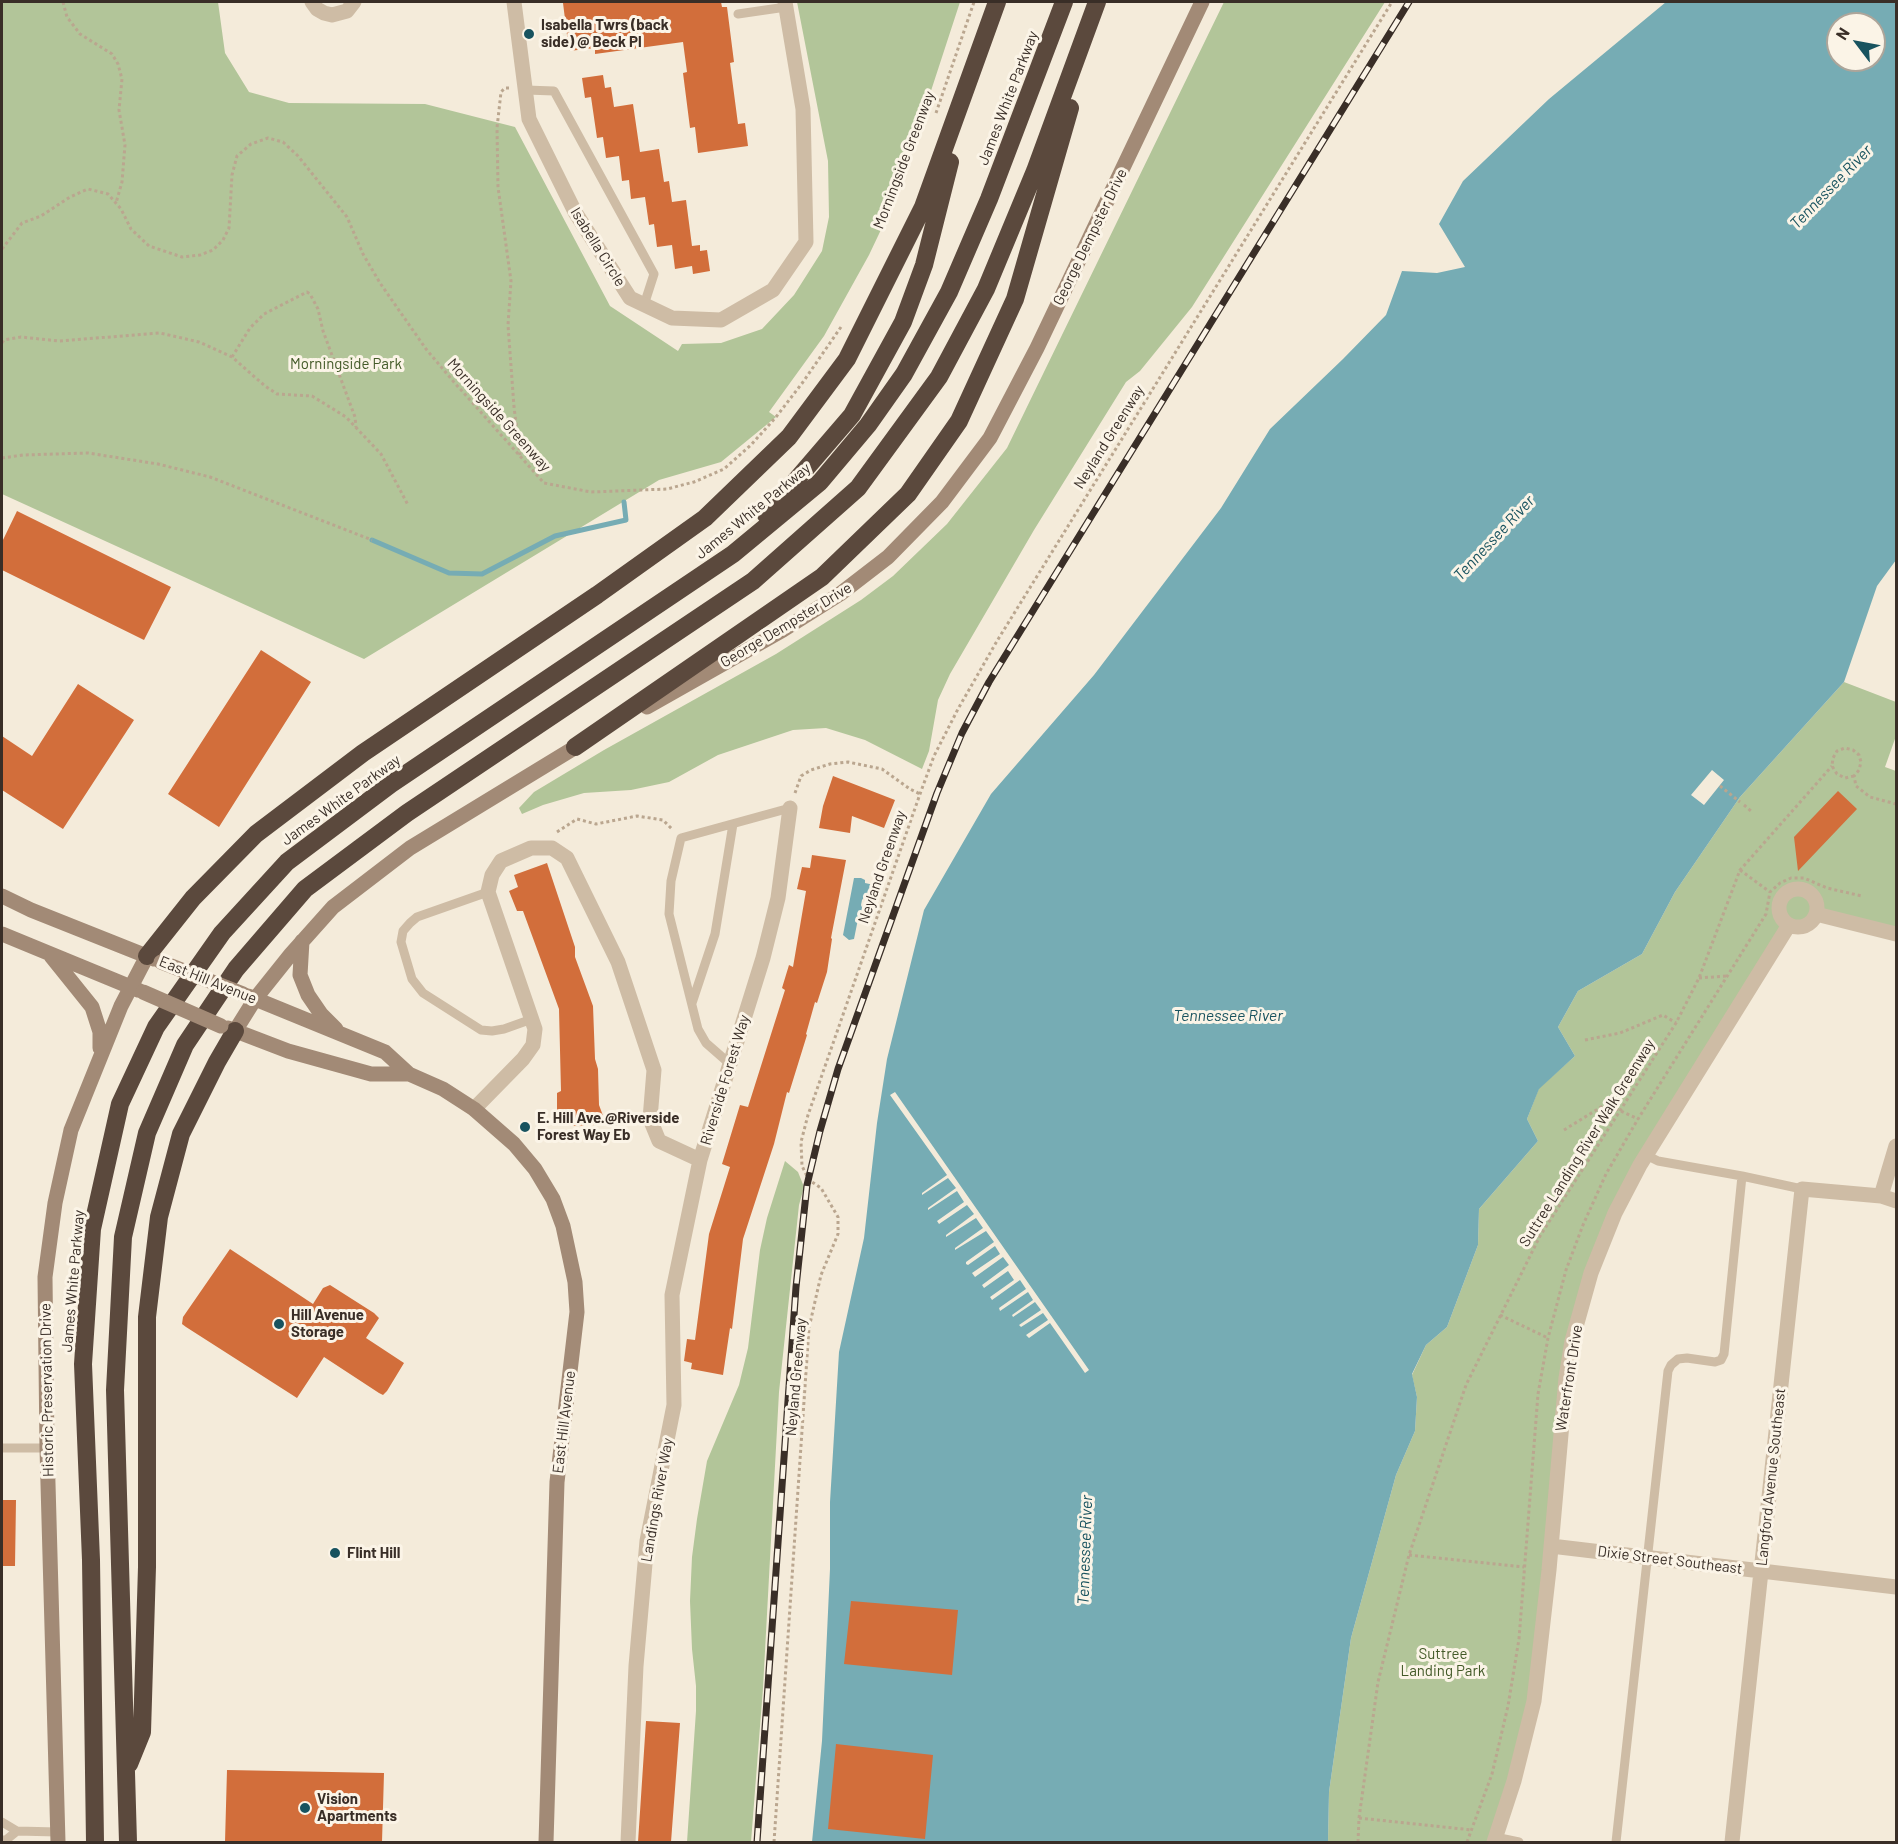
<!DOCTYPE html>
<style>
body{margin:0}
#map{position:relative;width:1898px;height:1844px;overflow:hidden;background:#f4ebda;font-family:Barlow,sans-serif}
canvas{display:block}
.frame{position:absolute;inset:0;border:3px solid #392e27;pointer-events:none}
.north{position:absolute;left:1826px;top:12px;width:60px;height:60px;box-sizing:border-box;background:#fbf4e7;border:2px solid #ada59a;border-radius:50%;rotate:302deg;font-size:16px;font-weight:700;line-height:24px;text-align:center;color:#392e27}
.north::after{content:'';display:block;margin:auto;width:21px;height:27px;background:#18535f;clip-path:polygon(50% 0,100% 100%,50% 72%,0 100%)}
</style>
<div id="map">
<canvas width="1898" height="1844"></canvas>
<div class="frame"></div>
<div class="north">N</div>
</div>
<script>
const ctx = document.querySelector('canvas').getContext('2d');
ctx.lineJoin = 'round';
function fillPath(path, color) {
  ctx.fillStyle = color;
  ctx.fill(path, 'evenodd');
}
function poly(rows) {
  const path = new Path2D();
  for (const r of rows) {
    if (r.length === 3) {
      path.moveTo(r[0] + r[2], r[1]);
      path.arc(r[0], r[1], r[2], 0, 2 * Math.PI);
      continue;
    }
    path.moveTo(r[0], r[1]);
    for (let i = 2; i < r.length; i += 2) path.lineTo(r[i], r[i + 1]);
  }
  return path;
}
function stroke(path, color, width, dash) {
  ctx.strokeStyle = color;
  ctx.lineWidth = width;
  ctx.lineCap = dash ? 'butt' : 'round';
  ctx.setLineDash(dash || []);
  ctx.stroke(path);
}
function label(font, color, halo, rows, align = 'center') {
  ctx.font = font + ' Barlow,sans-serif';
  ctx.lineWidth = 6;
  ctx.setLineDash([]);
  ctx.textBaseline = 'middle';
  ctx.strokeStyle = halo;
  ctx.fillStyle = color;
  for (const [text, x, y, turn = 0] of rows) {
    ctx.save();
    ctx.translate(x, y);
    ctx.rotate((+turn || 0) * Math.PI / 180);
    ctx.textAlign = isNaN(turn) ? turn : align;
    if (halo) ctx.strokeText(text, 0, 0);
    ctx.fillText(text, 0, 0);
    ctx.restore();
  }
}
const green = poly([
 [2,2,218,2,225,53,249,92,289,103,425,104,515,127,610,306,678,351,682,344,721,343,762,329,794,295,822,251,829,217,828,161,797,2,960,2,896,198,869,255,824,336,769,412,776,417,721,462,659,480,364,659,2,494],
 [1224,2,1385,2,1192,307,1140,371,1126,382,1034,530,950,674,938,700,929,751,922,769,865,740,826,728,793,730,718,755,669,782,631,790,584,793,543,805,522,814,519,808,534,792,604,750,776,654,861,600,893,576,947,524,1007,448],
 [1844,682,1896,702,1896,736,1885,767,1896,771,1896,934,1813,920,1801,927,1795,927,1640,1165,1581,1309,1539,1665,1494,1842,1328,1842,1329,1792,1351,1638,1396,1475,1415,1431,1417,1397,1412,1375,1426,1345,1447,1327,1478,1245,1479,1209,1538,1141,1527,1119,1539,1088,1575,1056,1558,1027,1578,991,1642,954,1675,892,1740,797],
 [785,1161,798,1172,804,1187,799,1205,779,1392,763,1688,751,1842,687,1842,696,1711,696,1686,692,1649,690,1601,692,1557,697,1519,707,1461,739,1385,748,1348,760,1250,767,1218]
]);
const water = poly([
 [1666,2,1896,2,1896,560,1877,586,1844,682,1740,797,1675,892,1642,954,1578,991,1558,1027,1575,1056,1539,1089,1527,1119,1538,1141,1479,1209,1478,1245,1447,1327,1426,1345,1412,1374,1417,1397,1415,1431,1396,1475,1351,1638,1329,1792,1328,1842,812,1842,822,1741,830,1569,830,1502,839,1352,864,1238,877,1123,887,1059,924,910,991,794,1094,675,1221,508,1270,429,1343,359,1386,315,1402,271,1437,273,1465,267,1439,224,1463,181,1549,99],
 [1838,24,1874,24,1874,60,1838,60],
 [854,878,861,878,865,880,865,883,874,885,871,894,865,896,862,900,861,905,864,913,861,919,858,919,854,939,849,940,843,935]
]);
const pier = poly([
 [1712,770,1724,780,1704,805,1691,795],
 [895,1092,1089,1370,1085,1373,1050,1323,1029,1338,1026,1335,1048,1320,1043,1313,1021,1327,1019,1325,1041,1310,1035,1302,1013,1317,1012,1315,1033,1300,1028,1292,1000,1311,999,1308,1026,1289,1020,1280,992,1300,990,1297,1014,1280,1008,1271,984,1288,982,1285,1009,1265,1003,1257,975,1277,972,1273,1000,1254,995,1246,968,1265,966,1264,966,1262,994,1242,986,1231,955,1250,955,1248,983,1228,976,1218,946,1237,946,1235,974,1214,967,1205,939,1224,937,1221,964,1202,957,1191,928,1210,928,1208,956,1188,948,1178,922,1195,922,1193,947,1175,890,1095]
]);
const stream = poly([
 [372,540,449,573,482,574,555,536,626,520,624,502]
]);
const building = poly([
 [572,2,721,2,722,7,727,7,734,62,730,63,738,124,745,123,748,146,698,153,695,127,690,128,683,73,687,72,683,42,595,54,595,48,569,51,563,3],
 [603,75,605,88,611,87,614,107,633,104,640,152,659,149,664,182,669,181,672,202,686,200,692,246,700,245,700,251,707,250,710,271,693,274,692,266,675,269,672,245,657,247,654,224,649,225,645,197,631,199,629,180,622,181,619,156,606,158,603,137,597,138,591,97,585,98,582,78],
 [17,511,171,587,144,640,2,570,2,542],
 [261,650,311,682,219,827,168,794],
 [78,684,134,720,63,829,2,790,2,736,32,756],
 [833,776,895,800,884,828,852,816,850,833,819,828,823,806],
 [1838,791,1857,809,1798,871,1794,837],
 [812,855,846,860,831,938,832,939,827,972,817,1003,815,1002,806,1034,807,1035,789,1093,787,1092,774,1144,743,1239,732,1329,730,1328,723,1375,691,1369,692,1363,684,1361,687,1339,695,1340,709,1234,730,1167,722,1164,740,1105,748,1107,785,990,782,988,789,965,793,967,806,891,797,889,802,867,810,868],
 [547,863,575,947,575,957,593,1006,595,1059,598,1069,599,1105,605,1121,595,1125,569,1126,569,1118,557,1119,557,1093,561,1091,559,1009,523,911,517,911,509,891,518,887,514,875],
 [230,1249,313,1304,323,1288,330,1285,374,1313,379,1318,366,1338,404,1363,387,1391,383,1395,379,1393,324,1357,297,1398,186,1327,182,1324,183,1317],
 [2,1500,16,1500,15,1566,2,1566],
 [851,1601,958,1610,952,1675,844,1664],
 [646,1721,680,1723,671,1842,638,1842],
 [836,1744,933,1755,925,1839,828,1829],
 [227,1770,384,1773,382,1842,225,1842]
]);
const path = poly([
 [63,2,67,17,80,34,112,54,118,64,122,79,119,110,125,145,122,182,116,203],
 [509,88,505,88,501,92,497,128,498,187,511,281,508,325,514,407,520,455],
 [936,113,974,2],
 [2,249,22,223,41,216,70,197,88,189,108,194,121,209,131,229,149,246,182,257,200,255,213,250,223,240,229,228,232,175,237,156,251,144,268,138,283,142,298,156,347,217,363,254,380,283,426,349,453,381,544,483,591,492,667,489,694,482,724,469,751,445,776,417,803,382,841,327],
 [2,343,4,340,21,337,59,341,160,333,199,342,232,357,265,386,277,394,312,396,346,417,381,454,408,505],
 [232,357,250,328,264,314,307,292,310,294,318,309,323,331,355,417,356,427],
 [2,458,23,455,88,453,158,464,210,477,372,540],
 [1854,776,1845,778,1837,774,1832,766,1833,758,1837,751,1845,748,1853,750,1859,755,1861,762,1859,770,1854,776,1856,786,1870,797,1896,804],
 [1720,786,1740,802],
 [795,793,801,776,811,770,830,764,848,762,882,769,910,789,920,794],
 [1744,805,1752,812],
 [557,832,577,819,596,824,637,816,663,820,673,830],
 [1740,870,1770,892],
 [1699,978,1727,976],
 [1585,1040,1620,1033,1663,1015,1676,1023],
 [1564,1130,1606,1104,1638,1119],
 [1500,1315,1548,1338],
 [1409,1555,1524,1567],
 [1359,1818,1472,1830],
 [774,1842,809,1328,821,1275,838,1234,838,1217,821,1188,809,1180,802,1166,801,1142,808,1115,920,794,934,756,958,709,997,641,1392,2],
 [1358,1842,1359,1818,1378,1682,1409,1555,1466,1385,1540,1236,1676,1023,1699,978,1740,870,1832,766],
 [1467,1842,1492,1774,1508,1706,1519,1639,1538,1394,1548,1338,1566,1270,1583,1225,1606,1174,1638,1119,1766,914,1770,892,1780,883,1791,878,1804,878,1827,888,1862,896]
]);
const service = poly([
 [738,14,786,7],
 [526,90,554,91,654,274,644,305],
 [488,892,417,917,410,923,403,931,401,942,412,979,423,993,481,1030,492,1031,504,1029,532,1019],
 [692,1003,715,934,733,824],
 [730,1064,706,1043,698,1029,669,914,671,881,681,838,790,808],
 [1742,1176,1802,1189],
 [2,1448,47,1448],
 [2,1822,17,1831,57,1832],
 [1495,1837,1519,1842],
 [2,1840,6,1840,17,1831],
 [1616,1842,1668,1371,1671,1365,1678,1359,1687,1358,1715,1362,1721,1360,1724,1354,1742,1176,1658,1161,1646,1155]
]);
const minor = poly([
 [312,2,317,9,324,13,332,15,347,11,354,2],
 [514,2,529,119,575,212,630,298,672,318,721,320,773,290,806,242,803,109,785,2],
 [1798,908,19],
 [1816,914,1896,934],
 [474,1109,523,1059,533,1045,535,1029,488,892,492,875,501,861,531,848,552,848,567,858,618,962,654,1070,650,1119,659,1141,700,1160,763,958,778,898,790,808],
 [1881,1196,1896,1146],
 [1551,1546,1896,1587],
 [628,1842,636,1666,647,1541,674,1405,672,1295,700,1160],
 [1494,1842,1514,1781,1534,1701,1549,1570,1566,1378,1572,1341,1591,1273,1615,1213,1640,1165,1789,925],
 [1732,1842,1802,1189,1881,1196,1896,1201]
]);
const secondary = poly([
 [647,707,783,630,840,594,888,557,942,502,990,438,1037,348,1202,2],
 [2,896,31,910,154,959],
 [2,934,138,990],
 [302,941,300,975,308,995,321,1014,336,1029],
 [51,956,92,1007,100,1032,100,1048],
 [248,996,385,1052,409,1074,443,1089,474,1109,514,1144,535,1169,553,1199,563,1226,575,1282,577,1312,557,1482,546,1842],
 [228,1028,288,1051,371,1074,409,1074],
 [235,1031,255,999,291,954,333,907,410,848,584,742],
 [58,1842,47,1448,45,1277,55,1203,71,1130,121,1006,147,956]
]);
const motorway = poly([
 [766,515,852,415,903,322,924,265,950,162],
 [575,747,822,577,908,494,959,421,1015,299,1070,108],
 [147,956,193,898,256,834,363,753,597,595,705,518,789,437,847,359,923,207,997,2],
 [129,1764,142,1732,147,1567,147,1317,159,1217,181,1134,217,1062,235,1031],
 [95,1842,91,1560,83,1364,92,1229,120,1104,156,1027,222,933,287,862,391,784,733,554,820,482,868,425,904,374,949,292,989,199,1064,2],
 [128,1842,115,1390,123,1237,147,1133,185,1045,236,969,305,889,407,813,753,581,858,488,939,377,986,289,1035,171,1097,2]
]);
const rail = poly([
 [757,1842,796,1287,807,1185,820,1131,838,1069,937,793,962,733,989,682,1409,2]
]);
const secondaryBridge = poly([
 [161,962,243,994],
 [143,992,221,1026]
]);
const markers = [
 [529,34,6,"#18535f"],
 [525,1127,6,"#18535f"],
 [279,1324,6,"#18535f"],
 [335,1553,6,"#18535f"],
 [305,1808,6,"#18535f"]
];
const poiNames = [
 ["Isabella Twrs (back",541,25],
 ["side) @ Beck Pl",541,42],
 ["E. Hill Ave.@Riverside",537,1118],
 ["Forest Way Eb",537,1135],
 ["Hill Avenue",291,1315],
 ["Storage",291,1332],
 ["Flint Hill",347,1553],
 ["Vision",317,1799],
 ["Apartments",317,1816]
];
const streetNames = [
 ["James White Parkway",1008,98,-69],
 ["Morningside Greenway",904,160,-69],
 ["George Dempster Drive",1090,237,-64],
 ["Isabella Circle",598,247,58],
 ["Morningside Greenway",499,415,48],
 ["Neyland Greenway",1109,437,-58],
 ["James White Parkway",753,511,-39],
 ["George Dempster Drive",786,625,-31],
 ["James White Parkway",341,800,-36],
 ["Neyland Greenway",882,867,-71],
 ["East Hill Avenue",208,980,22],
 ["Riverside Forest Way",725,1080,-73],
 ["Suttree Landing River Walk Greenway",1587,1143,-58],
 ["James White Parkway",73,1281,-85],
 ["Neyland Greenway",796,1377,-85],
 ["Waterfront Drive",1569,1378,-81],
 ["Historic Preservation Drive",47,1390,-91],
 ["East Hill Avenue",564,1422,-83],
 ["Langford Avenue Southeast",1771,1477,-84],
 ["Landings River Way",657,1500,-80],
 ["Dixie Street Southeast",1670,1560,7]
];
const parkNames = [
 ["Morningside Park",346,364],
 ["Suttree",1443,1654],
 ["Landing Park",1443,1671]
];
const waterNames = [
 ["Tennessee River",1831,187,-46],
 ["Tennessee River",1494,538,-47],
 ["Tennessee River",1228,1016],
 ["Tennessee River",1085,1550,-88]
];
fillPath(green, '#b2c599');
fillPath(water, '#76acb4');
fillPath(pier, '#f4ebda');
stroke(stream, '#76acb4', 5);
fillPath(building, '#d26e3b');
stroke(path, '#baa68f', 3, [3, 3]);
stroke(service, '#cebca5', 9);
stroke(minor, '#cebca5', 15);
stroke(secondary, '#a28a76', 15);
stroke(motorway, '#5b493d', 18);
stroke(rail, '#392e27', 7);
stroke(rail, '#fbf4e7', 4.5, [14]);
stroke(secondaryBridge, '#a28a76', 15);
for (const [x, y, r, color] of markers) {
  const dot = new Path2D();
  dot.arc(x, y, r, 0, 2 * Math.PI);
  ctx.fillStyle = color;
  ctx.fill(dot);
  stroke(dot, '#fbf4e7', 2);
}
label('bold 15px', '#392e27', '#fbf4e7', poiNames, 'left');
label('15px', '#392e27', '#fbf4e7', streetNames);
label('15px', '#435a28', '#fbf4e7', parkNames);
label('italic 16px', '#18535f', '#fbf4e7', waterNames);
</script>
